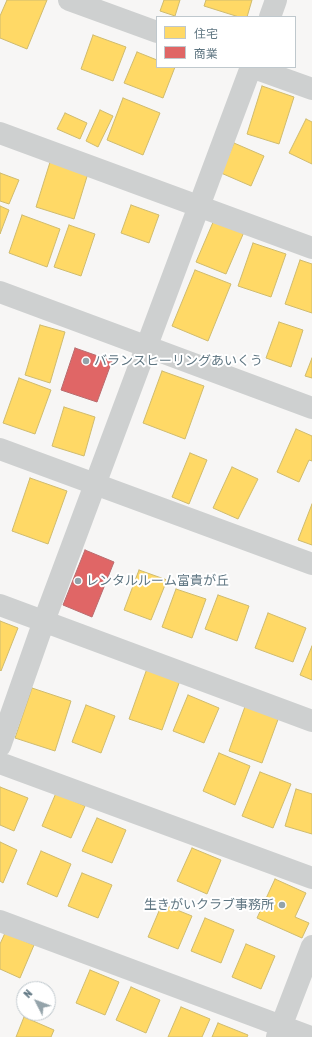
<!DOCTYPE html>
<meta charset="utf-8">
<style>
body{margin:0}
#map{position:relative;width:312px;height:1037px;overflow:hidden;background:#f7f6f5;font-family:"Asap Condensed","Noto Sans JP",sans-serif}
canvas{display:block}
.legend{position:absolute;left:156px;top:16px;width:140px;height:52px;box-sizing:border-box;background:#fff;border:1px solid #bfc8cd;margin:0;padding:5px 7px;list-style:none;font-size:12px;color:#5f7682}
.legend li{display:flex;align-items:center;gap:8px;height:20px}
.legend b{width:20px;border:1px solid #bfc8cd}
.north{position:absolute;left:16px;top:981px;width:40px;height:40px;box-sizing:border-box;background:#fff;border:1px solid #bfc8cd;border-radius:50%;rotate:312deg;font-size:11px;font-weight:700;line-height:16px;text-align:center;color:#5f7682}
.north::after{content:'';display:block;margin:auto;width:14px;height:18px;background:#94a3aa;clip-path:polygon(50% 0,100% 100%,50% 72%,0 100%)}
</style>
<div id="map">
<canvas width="312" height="1037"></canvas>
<ul class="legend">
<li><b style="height:11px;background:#ffd966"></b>住宅</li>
<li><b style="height:11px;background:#e06666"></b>商業</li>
</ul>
<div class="north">N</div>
</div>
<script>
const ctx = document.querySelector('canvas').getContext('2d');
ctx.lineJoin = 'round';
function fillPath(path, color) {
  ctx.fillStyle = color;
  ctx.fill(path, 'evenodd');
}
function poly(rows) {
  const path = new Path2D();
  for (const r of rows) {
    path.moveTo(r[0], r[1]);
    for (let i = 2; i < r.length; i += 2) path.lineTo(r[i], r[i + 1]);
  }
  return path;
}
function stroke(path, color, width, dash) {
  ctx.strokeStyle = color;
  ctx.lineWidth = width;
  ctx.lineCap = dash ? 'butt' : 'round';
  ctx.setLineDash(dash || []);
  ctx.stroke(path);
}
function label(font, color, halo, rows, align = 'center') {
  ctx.font = font + ' "Asap Condensed","Noto Sans JP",sans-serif';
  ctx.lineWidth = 4;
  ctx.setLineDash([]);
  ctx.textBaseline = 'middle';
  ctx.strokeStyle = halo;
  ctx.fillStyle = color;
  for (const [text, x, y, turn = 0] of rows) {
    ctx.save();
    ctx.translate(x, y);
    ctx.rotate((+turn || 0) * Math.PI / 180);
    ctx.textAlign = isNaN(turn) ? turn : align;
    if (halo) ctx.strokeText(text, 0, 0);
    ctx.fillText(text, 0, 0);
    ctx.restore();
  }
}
const homes = poly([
 [7,0,47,0,27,49,0,38,0,16,7,0],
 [164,0,180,0,175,16,160,11,164,0],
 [206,0,252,0,247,17,239,17,204,6,206,0],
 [93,35,126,47,113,81,81,69,93,35],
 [137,52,157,60,157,67,175,67,163,98,124,83,137,52],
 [262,86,294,97,279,144,247,134,262,86],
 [123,98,160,113,143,155,107,140,123,98],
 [100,110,113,116,98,147,86,141,100,110],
 [65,113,87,123,80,139,57,129,65,113],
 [306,119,312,122,312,164,289,153,306,119],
 [234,143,264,156,251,186,221,173,234,143],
 [51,159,89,170,74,219,36,207,51,159],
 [0,173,19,180,9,204,0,201,0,173],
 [131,205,159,215,149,243,121,233,131,205],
 [0,206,9,210,0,234,0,206],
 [22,215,60,229,47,267,9,253,22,215],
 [214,220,244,232,226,274,196,262,214,220],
 [69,225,95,234,81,276,54,267,69,225],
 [253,243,286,254,271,297,238,286,253,243],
 [300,260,312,264,312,313,285,304,300,260],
 [195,270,231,284,208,341,172,326,195,270],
 [279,322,303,330,291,367,266,358,279,322],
 [40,325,65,332,50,383,25,375,40,325],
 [312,358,312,378,305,376,312,358],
 [162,371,204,386,185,439,143,423,162,371],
 [19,378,51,390,35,434,3,423,19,378],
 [64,407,95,417,84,456,52,446,64,407],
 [296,429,312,436,312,461,309,460,299,482,277,472,296,429],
 [190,453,207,460,189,504,172,497,190,453],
 [232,467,258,479,238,519,213,508,232,467],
 [30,478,67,491,48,544,12,531,30,478],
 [312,504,312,545,298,540,312,504],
 [139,570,167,580,151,620,124,610,139,570],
 [176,589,206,599,192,638,162,627,176,589],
 [218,595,249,606,237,641,205,629,218,595],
 [268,613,306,628,293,662,255,648,268,613],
 [0,621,18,628,1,671,0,670,0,621],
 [312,646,312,680,300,675,312,646],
 [149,663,182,675,162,730,129,719,149,663],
 [32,688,71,701,55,751,15,738,32,688],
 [188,695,219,708,204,743,173,731,188,695],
 [247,701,280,714,262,763,229,751,247,701],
 [86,705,115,716,101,753,72,742,86,705],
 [219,753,250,766,235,805,203,791,219,753],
 [260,772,291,784,273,828,242,816,260,772],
 [0,787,28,798,14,831,0,825,0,787],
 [296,789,312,794,312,834,285,826,296,789],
 [56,793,85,806,71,838,42,826,56,793],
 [97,818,126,830,112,863,82,851,97,818],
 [0,842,17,850,3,883,0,881,0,842],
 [192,848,221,860,207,894,177,881,192,848],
 [41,851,71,864,57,897,27,884,41,851],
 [82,873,112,885,98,918,68,906,82,873],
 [275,879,306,893,295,917,309,923,302,938,257,918,275,879],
 [162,904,192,916,178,949,148,937,162,904],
 [205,918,234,930,221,963,191,951,205,918],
 [5,933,34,945,20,978,0,969,0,944,5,933],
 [246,944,275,956,261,989,232,977,246,944],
 [90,970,119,982,105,1015,76,1003,90,970],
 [131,987,160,1000,146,1033,116,1020,131,987],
 [181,1007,210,1019,202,1037,168,1037,181,1007],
 [24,1017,54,1030,51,1037,16,1037,24,1017],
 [218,1023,248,1035,247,1037,212,1037,218,1023]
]);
const shops = poly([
 [75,348,112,361,97,402,61,390,75,348],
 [85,550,114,562,92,617,63,605,85,550]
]);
const street = poly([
 [69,0,157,32],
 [270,17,276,0],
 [251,67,312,89],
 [0,133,312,248],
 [0,292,312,408],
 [0,449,312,564],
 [0,605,312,721],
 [0,746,44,621,251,67],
 [0,763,312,878],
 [0,921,311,1037],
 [277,1037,312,946]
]);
const markers = [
 [86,361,4,"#94a3aa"],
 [78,581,4,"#94a3aa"],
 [282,905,4,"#94a3aa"]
];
const poiNames = [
 ["バランスヒーリングあいくう",94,361],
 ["レンタルルーム富貴が丘",86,581],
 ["生きがいクラブ事務所",274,905,"right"]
];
fillPath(homes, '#ffd966');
stroke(homes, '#cfbb6e', 1);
fillPath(shops, '#e06666');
stroke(shops, '#b96b6e', 1);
stroke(street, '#ced0d0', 22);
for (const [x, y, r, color] of markers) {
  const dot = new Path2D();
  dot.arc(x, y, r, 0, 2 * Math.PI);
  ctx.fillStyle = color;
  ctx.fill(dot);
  stroke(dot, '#fff', 1.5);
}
label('13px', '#5f7682', '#fff', poiNames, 'left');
</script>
